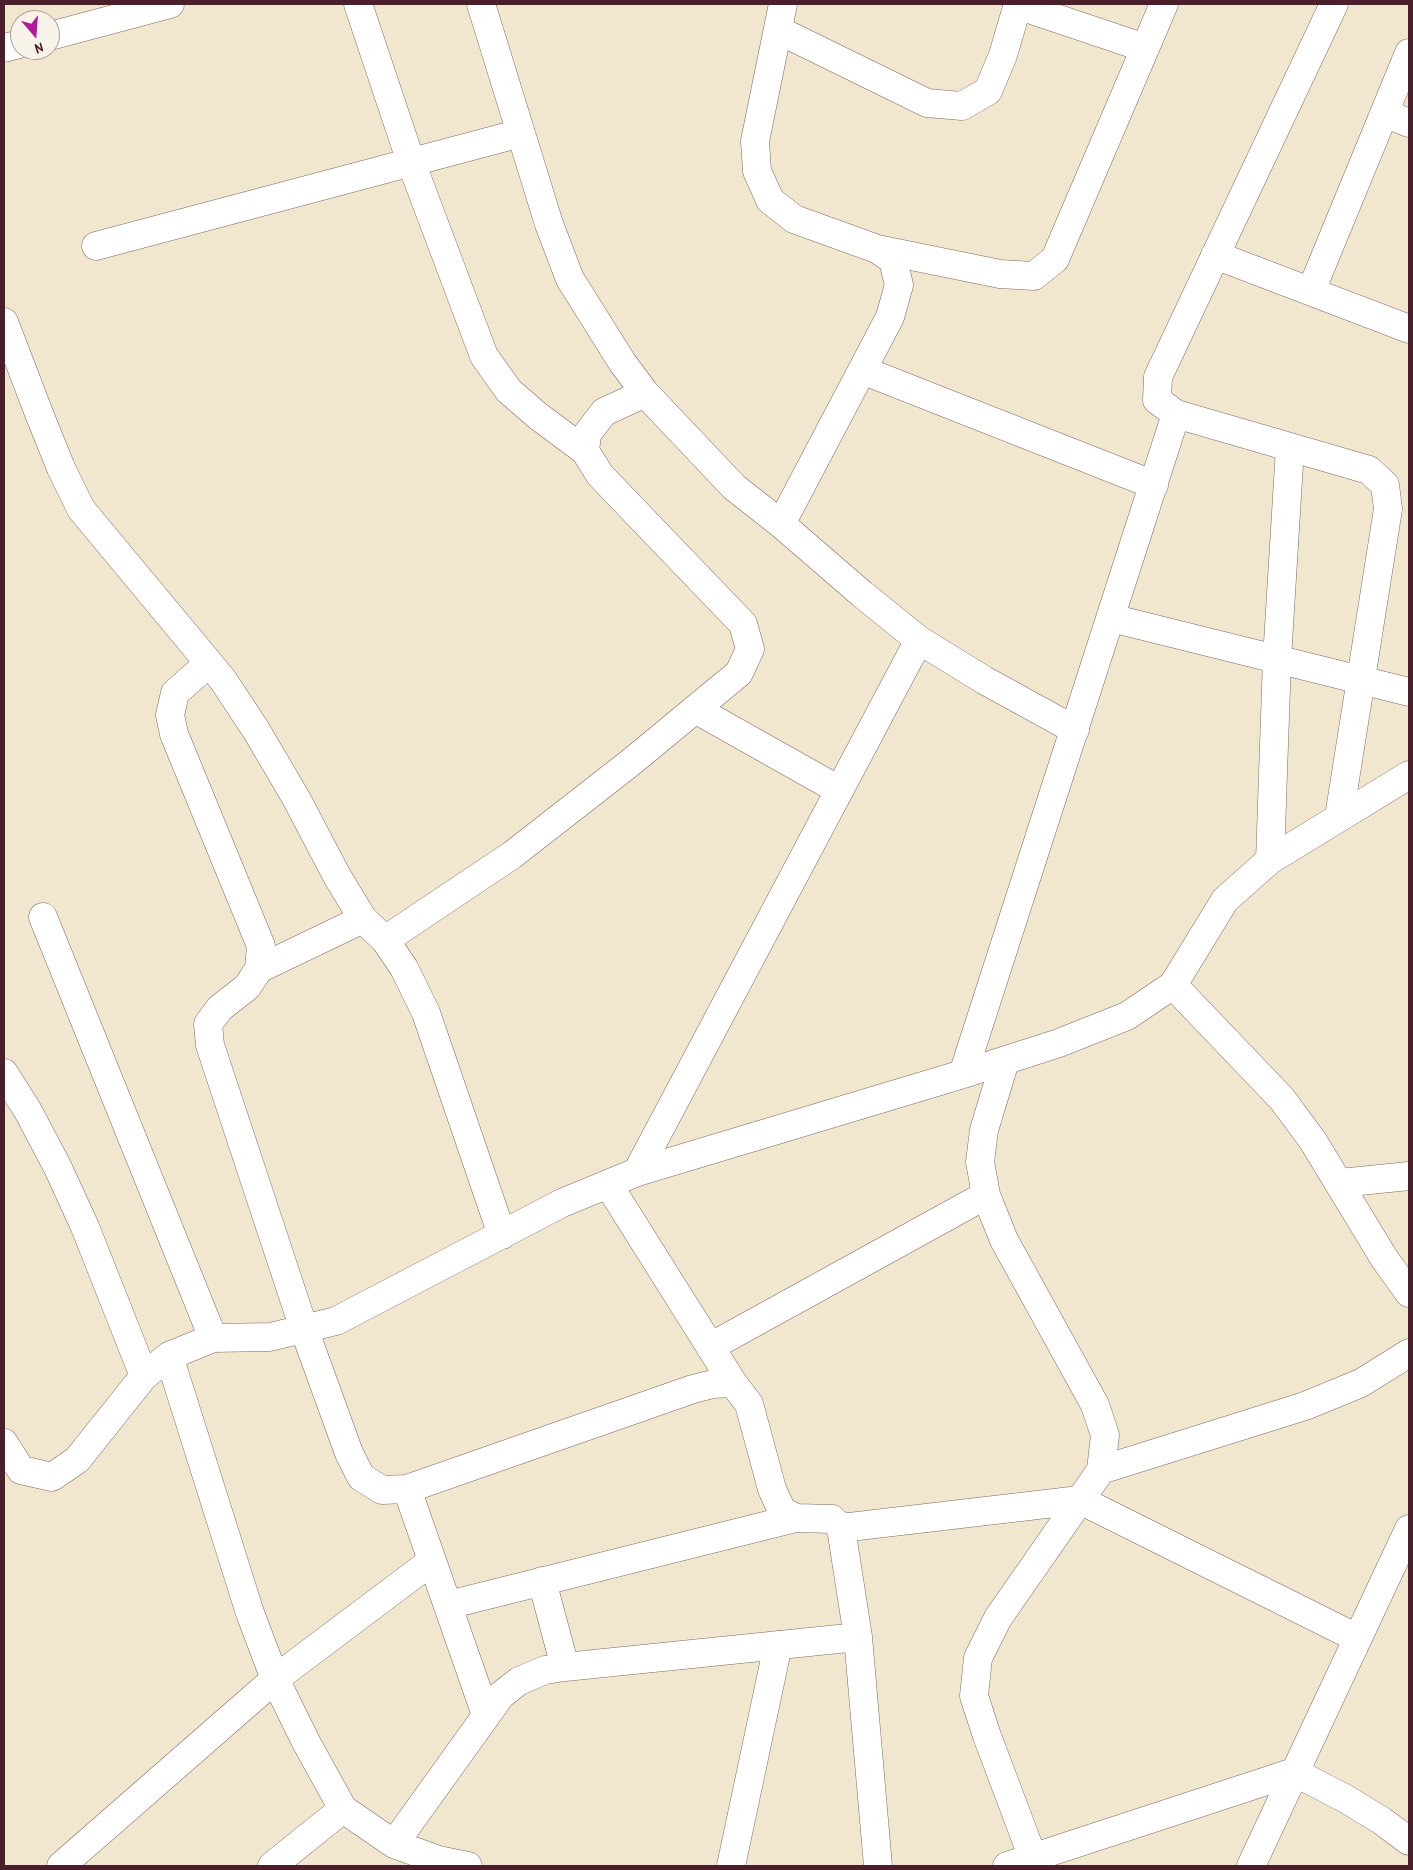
<!DOCTYPE html>
<style>
body{margin:0}
#map{position:relative;width:1413px;height:1870px;overflow:hidden;background:#f0e7ce;font-family:"Patrick Hand",sans-serif}
canvas{display:block}
.frame{position:absolute;inset:0;border:5px solid #4a1f2b;pointer-events:none}
.north{position:absolute;left:10px;top:10px;width:50px;height:50px;box-sizing:border-box;background:#f7f3e8;border:1px solid #b29e9c;border-radius:50%;rotate:162deg;font-size:14px;font-weight:700;line-height:20px;text-align:center;color:#4a1f2b}
.north::after{content:'';display:block;margin:auto;width:18px;height:22px;background:#b5179e;clip-path:polygon(50% 0,100% 100%,50% 72%,0 100%)}
</style>
<div id="map">
<canvas width="1413" height="1870"></canvas>
<div class="frame"></div>
<div class="north">N</div>
</div>
<script>
const ctx = document.querySelector('canvas').getContext('2d');
ctx.lineJoin = 'round';
function poly(rows) {
  const path = new Path2D();
  for (const r of rows) {
    path.moveTo(r[0], r[1]);
    for (let i = 2; i < r.length; i += 2) path.lineTo(r[i], r[i + 1]);
  }
  return path;
}
function stroke(path, color, width, dash) {
  ctx.strokeStyle = color;
  ctx.lineWidth = width;
  ctx.lineCap = dash ? 'butt' : 'round';
  ctx.setLineDash(dash || []);
  ctx.stroke(path);
}
const street = poly([
 [358,4,411,162,484,356,509,391,538,416,585,451],
 [481,4,549,224,570,279,622,362,645,393,734,487,781,524,862,594,919,640,984,680,1075,730],
 [1334,4,1158,377,1157,400,1176,414,1369,470,1385,485,1388,509,1339,817],
 [1017,5,1145,48],
 [778,30,927,103,962,106,988,91,1003,55,1018,4],
 [50,36,170,4],
 [4,48,20,44],
 [1384,113,1409,123],
 [96,246,521,133],
 [877,249,1000,274,1034,276,1055,259,1164,4],
 [1215,255,1409,329],
 [1311,291,1409,53],
 [4,322,40,416,61,468,81,509,223,680,256,730,296,798,337,876,363,919,385,940,404,968,426,1013,502,1235],
 [862,370,1154,485],
 [781,524,890,317,899,285,893,260,877,249,794,219,770,200,757,171,755,141,783,4],
 [1111,618,1409,692],
 [209,663,175,693,170,715,174,734,261,946,259,969,247,987,220,1008,208,1024,210,1045,304,1329,349,1453,361,1477,382,1490,407,1489,693,1389,713,1384,733,1383,749,1404,772,1489,782,1511,796,1518,832,1519,841,1528,858,1637,878,1866],
 [695,709,839,790],
 [1270,860,1277,659,1290,448],
 [43,917,213,1338],
 [385,940,512,855,630,763,739,673,750,649,743,624,600,475,585,451,587,434,604,412,645,393],
 [259,969,363,919],
 [1173,985,1282,1099,1313,1141,1384,1258,1409,1293],
 [1005,1061,984,1130,980,1162,986,1195,1004,1240,1095,1405,1105,1435,1101,1470,998,1618,978,1658,974,1696,987,1736,1033,1858],
 [4,1073,28,1111,58,1168,85,1227,144,1376],
 [963,1074,1176,414],
 [637,1172,919,640],
 [1340,1183,1409,1176],
 [608,1184,733,1383],
 [710,1347,986,1195],
 [169,1356,250,1613,275,1679,306,1742,343,1809,394,1844,438,1860,468,1866],
 [4,1443,21,1470,52,1477,77,1460,144,1376,169,1356,213,1338,270,1337,336,1321,562,1203,637,1172,963,1074,1059,1043,1127,1016,1173,985,1225,900,1270,860,1409,775],
 [1101,1470,1305,1406,1361,1383,1409,1353],
 [407,1489,486,1715],
 [841,1528,1080,1500,1357,1638],
 [542,1581,565,1667],
 [448,1605,796,1518],
 [394,1844,501,1695,519,1681,545,1670,565,1667,858,1637],
 [61,1866,275,1679,432,1561],
 [272,1866,343,1809],
 [731,1866,778,1645],
 [1007,1866,1294,1772,1346,1799,1382,1821,1409,1841],
 [1251,1866,1409,1529]
]);
stroke(street, '#846564', 29);
stroke(street, '#fff', 28);
</script>
